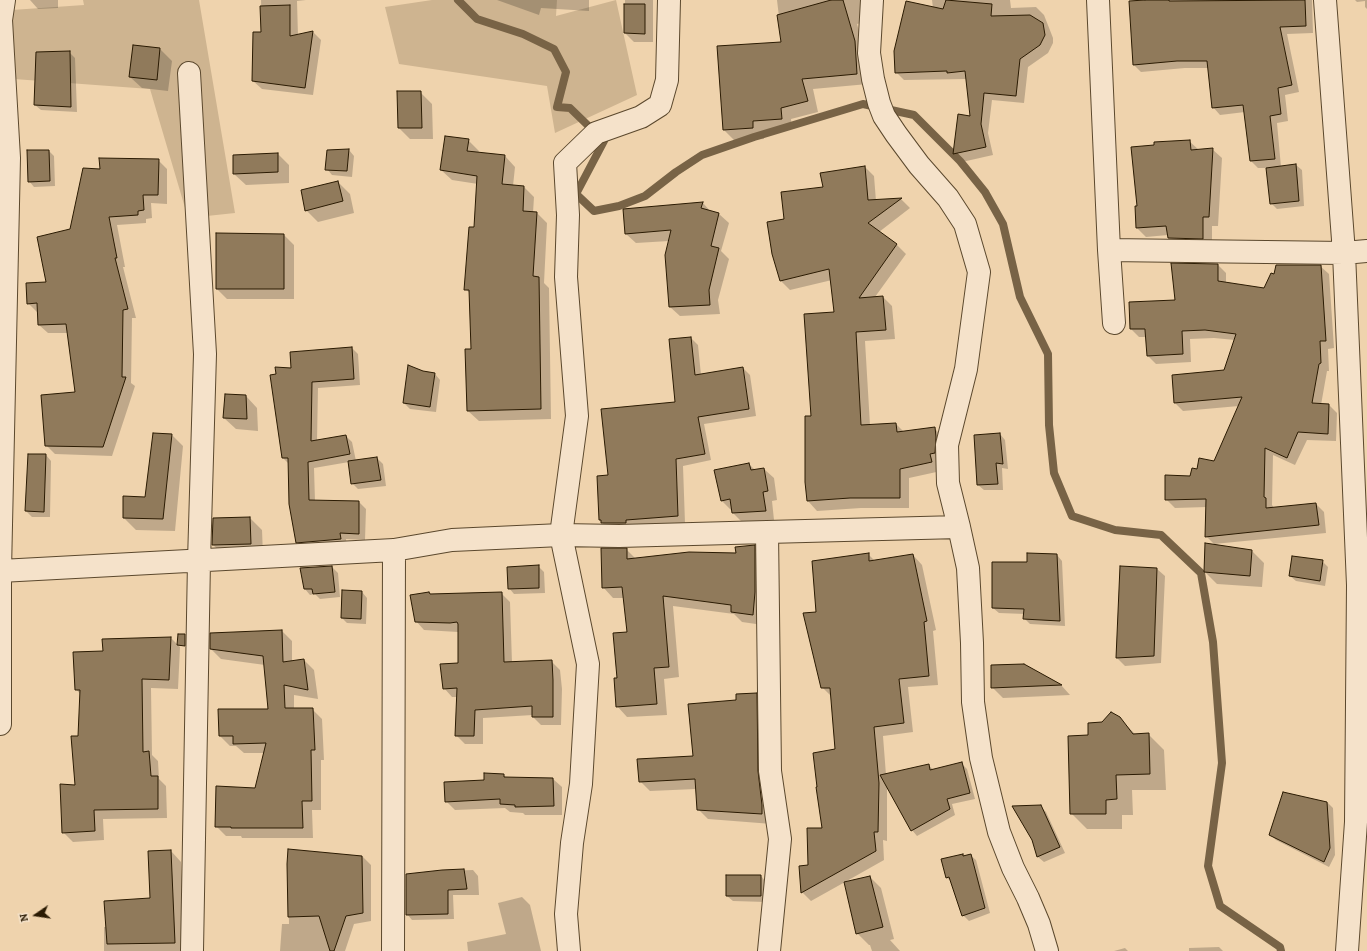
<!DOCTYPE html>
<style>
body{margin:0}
#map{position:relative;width:1367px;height:951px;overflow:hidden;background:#efd3ad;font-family:Alegreya,serif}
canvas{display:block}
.north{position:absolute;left:16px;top:895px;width:40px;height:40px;-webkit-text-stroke:3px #f5e2ca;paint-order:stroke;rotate:257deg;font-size:11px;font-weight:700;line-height:16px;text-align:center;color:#2a1a02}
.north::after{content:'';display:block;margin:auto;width:14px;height:18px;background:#2a1a02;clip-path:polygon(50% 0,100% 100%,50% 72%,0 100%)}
</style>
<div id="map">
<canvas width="1367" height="951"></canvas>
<div class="north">N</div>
</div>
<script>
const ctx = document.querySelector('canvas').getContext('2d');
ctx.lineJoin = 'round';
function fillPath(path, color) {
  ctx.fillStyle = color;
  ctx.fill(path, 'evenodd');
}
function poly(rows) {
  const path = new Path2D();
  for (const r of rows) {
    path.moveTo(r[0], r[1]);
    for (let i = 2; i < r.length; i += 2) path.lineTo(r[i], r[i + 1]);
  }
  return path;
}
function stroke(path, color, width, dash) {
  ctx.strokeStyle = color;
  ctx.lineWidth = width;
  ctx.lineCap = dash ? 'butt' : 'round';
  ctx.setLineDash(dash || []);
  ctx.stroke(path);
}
const green = poly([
 [83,0,199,0,235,213,188,218,150,89,14,79,12,10,84,5],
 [432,0,557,0,556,16,616,0,637,95,555,133,547,86,399,64,385,7]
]);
const shadow = poly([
 [30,0,58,0,58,8,38,9],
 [261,0,306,0,297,1,298,36,313,32,321,40,313,95,262,89,253,81,262,33],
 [497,0,589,0,589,11,541,8,539,15],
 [625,0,653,0,653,42,634,42,625,33],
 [777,0,864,0,869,21,857,24,865,53,868,84,813,89,818,112,791,119,792,129,763,131,764,139,735,141,724,130,782,43],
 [932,0,1010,0,1011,8,1036,7,1044,15,1053,38,1053,43,1048,53,1028,67,1024,103,992,100,988,133,993,155,962,162,954,154,959,115,971,117,967,79,904,80,896,72,933,8],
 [1163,0,1312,0,1313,33,1287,34,1299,92,1285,95,1288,121,1277,123,1281,167,1296,165,1302,170,1304,206,1277,209,1271,203,1267,168,1258,168,1251,161,1245,112,1220,115,1213,107,1209,68,1185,68,1141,72,1134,65],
 [1355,0,1367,0,1367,9,1365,7,1365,1,1357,2],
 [160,49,172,61,168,91,142,88,130,77],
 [69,52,75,58,77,112,41,110,35,105],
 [420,92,432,104,433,139,410,139,399,128],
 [468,140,479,151,478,153,505,156,515,167,513,186,524,187,534,197,533,213,537,213,547,223,544,283,549,288,551,419,479,421,468,411,472,350,470,293,465,289,475,228,478,184,452,180,441,170],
 [1189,141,1199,150,1212,149,1222,158,1218,226,1212,226,1212,247,1178,247,1168,238,1168,235,1146,237,1137,228,1138,206],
 [349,150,354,156,352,177,332,175,327,169],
 [49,151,54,156,55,186,34,187,29,181],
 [278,154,289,165,289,183,246,185,234,174],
 [158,160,167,169,167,204,151,203,152,218,146,219,146,223,117,225,125,267,123,267,136,318,132,318,131,383,135,386,112,456,55,454,46,445,76,393,68,333,48,333,39,325,38,312,37,312,28,303,47,283,70,230,101,170],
 [865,167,874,176,876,201,901,199,910,208,879,232,896,244,906,254,875,297,883,297,892,306,895,339,865,341,870,425,896,424,904,432,934,428,944,438,941,471,909,478,909,508,861,508,817,511,808,501,812,417,835,313,832,280,790,290,781,281,785,220,824,188],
 [338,182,350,194,354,213,318,222,306,210],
 [703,203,711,212,719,214,729,223,721,251,729,259,718,300,720,314,680,316,670,307,669,241,636,243,626,234],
 [284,235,294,245,294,299,227,299,217,289],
 [1218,265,1226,273,1226,283,1265,289,1274,275,1320,266,1329,274,1334,348,1328,349,1329,371,1327,371,1321,405,1329,405,1337,413,1336,441,1307,440,1295,465,1273,455,1272,505,1274,508,1316,504,1324,512,1326,533,1214,544,1206,536,1207,507,1175,508,1166,499,1198,470,1214,462,1239,406,1183,411,1175,403,1225,371,1235,340,1214,338,1190,339,1191,362,1156,364,1148,356,1146,337,1139,337,1131,329,1176,301],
 [691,338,698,345,701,375,743,368,750,375,756,416,704,424,711,460,683,466,685,523,633,526,609,530,600,520,609,476,676,403],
 [352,348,358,354,360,385,318,388,317,441,346,436,352,442,356,461,377,458,383,464,386,486,358,489,352,483,349,462,314,468,315,501,359,502,366,509,365,540,346,539,347,546,303,549,297,542,292,521,290,504,289,464,283,458,277,375,292,369],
 [423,372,435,374,440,380,436,412,410,409,404,403],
 [246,396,257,408,258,431,236,429,224,418],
 [1000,434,1005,440,1008,469,1002,468,1003,490,984,490,978,485],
 [172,435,183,446,175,531,136,530,124,518,146,498],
 [46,455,51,461,50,517,32,517,26,511],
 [749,464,755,470,764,469,774,478,777,500,772,501,774,520,742,522,733,513,732,510,731,510,722,501],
 [250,518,262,530,263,555,225,556,213,545],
 [754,546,765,557,763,625,742,622,734,614,673,606,679,677,664,679,667,715,627,717,617,706,618,679,628,632,624,598,613,598,603,587,626,549,636,559,737,554],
 [1252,551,1264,563,1262,587,1217,584,1205,572],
 [868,554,875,561,913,555,922,565,936,630,933,631,938,685,908,687,913,732,883,736,886,775,928,765,934,770,961,763,967,769,975,799,952,804,955,815,917,836,912,830,887,786,887,841,883,840,884,860,845,882,870,877,881,888,894,939,890,940,900,951,872,951,870,945,869,945,857,933,845,882,811,901,802,892,809,866,823,829,836,750,831,696,822,687,817,613],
 [1057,555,1062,561,1065,626,1030,624,1024,618,1025,614,999,613,993,608,1028,563],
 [1322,561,1328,567,1325,586,1296,581,1290,576],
 [538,566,544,572,545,593,514,594,509,588],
 [332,567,338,573,340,597,320,599,315,594,310,595,305,589],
 [1121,567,1157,569,1165,576,1161,663,1125,666,1117,658],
 [362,592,367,598,366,624,347,623,342,618],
 [429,593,432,595,501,593,510,602,512,663,551,661,560,670,562,689,561,725,541,725,533,717,533,715,483,718,483,744,465,744,456,735,457,697,452,697,444,688,459,664,458,632,424,630,416,621],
 [282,631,292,641,292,661,304,660,314,670,318,699,294,695,294,709,312,709,322,719,324,760,321,760,321,810,312,810,313,838,242,838,241,836,226,836,216,826,256,789,264,753,244,753,236,746,230,746,220,736,269,710,265,665,221,659,211,649],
 [171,638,180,647,178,689,151,688,152,755,158,761,159,779,166,786,167,818,103,819,104,840,73,842,63,832,76,786,81,695,76,689,104,652],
 [1024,665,1061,685,1070,695,1003,698,992,687],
 [756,694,766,704,772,824,708,819,698,809,696,789,650,791,640,781,694,757],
 [1119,718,1136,735,1148,734,1164,750,1166,790,1132,790,1133,815,1122,815,1122,829,1087,829,1071,813,1089,736,1103,723],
 [503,775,507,778,553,779,562,787,562,815,525,815,523,813,510,812,505,808,455,810,446,801,485,781],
 [1327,802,1333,808,1335,855,1329,867,1276,840,1270,834],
 [1040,806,1046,812,1065,853,1044,862,1038,857,1033,840],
 [289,850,362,856,371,865,371,921,354,924,345,951,280,951,282,924,289,924,288,864],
 [171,851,181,862,184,933,188,951,104,951,104,927,107,927,151,899],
 [970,855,976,860,990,913,969,921,963,915,952,882,947,878],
 [473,870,478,876,479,895,453,895,454,919,412,920,407,914,442,871],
 [761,876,766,882,766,902,733,901,727,896],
 [522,897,530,905,541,951,468,951,467,942,506,934,498,903],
 [1219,947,1223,951,1189,951,1189,948],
 [1125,948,1128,951,1114,951]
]);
const stream = poly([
 [458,0,477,19,523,34,554,49,566,72,557,107,570,108,604,141,576,194,594,211,619,206,645,196,676,172,702,155,754,137,863,104,914,115,960,161,985,192,1003,224,1020,297,1048,354,1049,425,1054,473,1072,516,1115,530,1161,535,1201,573,1213,642,1222,763,1208,866,1220,906,1280,947,1281,951]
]);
const building = poly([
 [831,0,843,0,855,41,857,74,802,79,808,101,781,108,782,119,753,121,753,128,723,130,717,46,781,42,777,15,831,0],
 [946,0,992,4,991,16,1030,15,1043,23,1045,35,1040,45,1020,59,1016,96,984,93,981,124,986,147,953,154,958,114,970,116,965,71,947,73,947,71,895,73,894,51,906,1,943,9,946,0],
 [1145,0,1169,0,1169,1,1305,0,1306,26,1280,27,1292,85,1278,88,1281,114,1270,116,1275,159,1250,161,1243,105,1212,108,1207,61,1177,61,1133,65,1129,1,1145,0],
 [624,4,645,4,645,34,624,33,624,4],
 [290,5,290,36,313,31,305,88,252,81,253,32,261,32,260,6,290,5],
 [133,45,160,48,157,80,129,77,133,45],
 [70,51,71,107,34,105,36,52,70,51],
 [397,91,421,91,422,128,398,128,397,91],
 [445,136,469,139,467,151,505,155,502,184,524,186,523,211,537,212,533,276,539,277,541,409,467,411,465,349,471,349,469,290,464,290,469,227,474,227,477,176,440,170,445,136],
 [1190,140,1191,150,1213,148,1209,217,1203,217,1203,239,1168,238,1166,226,1136,228,1135,206,1137,206,1131,147,1154,145,1154,142,1190,140],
 [349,149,347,171,325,170,327,150,349,149],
 [27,150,49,150,50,181,28,182,27,150],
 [278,153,278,172,233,174,233,155,278,153],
 [99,158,159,159,158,195,143,195,144,210,138,211,138,215,109,217,117,258,115,258,128,309,123,310,122,377,126,377,103,447,45,446,41,395,75,392,66,324,38,325,37,303,27,304,26,283,46,282,37,237,70,229,83,168,100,169,99,158],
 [1296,164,1299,201,1270,204,1266,168,1296,164],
 [865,166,868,200,902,198,868,223,897,244,859,298,883,296,886,330,856,332,861,425,896,423,897,432,935,427,936,437,935,453,930,454,932,462,900,469,900,498,850,498,807,501,805,482,805,416,811,416,804,314,834,312,829,269,780,281,772,254,767,222,784,219,781,192,823,187,820,173,865,166],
 [338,181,343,201,305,211,301,190,338,181],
 [703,202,701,208,719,213,711,246,719,248,709,290,710,305,669,307,665,255,671,230,625,234,623,209,703,202],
 [216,233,284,234,284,289,216,289,216,233],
 [1171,263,1218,264,1218,281,1264,288,1271,273,1274,274,1276,265,1321,265,1326,341,1320,341,1321,363,1319,364,1312,403,1329,404,1328,434,1298,432,1287,458,1265,448,1264,497,1266,498,1266,508,1316,503,1319,525,1205,537,1206,499,1165,500,1165,475,1190,476,1192,468,1197,469,1199,458,1214,461,1242,397,1174,403,1172,375,1224,370,1236,334,1205,330,1182,331,1183,354,1147,356,1145,330,1145,329,1130,329,1129,302,1175,300,1171,263],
 [691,337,695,375,743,367,749,409,698,417,705,454,676,459,678,516,626,520,626,523,601,523,601,520,599,520,597,476,608,475,601,409,675,402,669,339,691,337],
 [352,347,354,379,312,382,311,441,346,435,350,454,308,462,309,500,359,501,359,534,340,533,341,539,296,543,289,504,288,458,282,458,270,375,276,374,275,367,291,368,290,352,352,347],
 [408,365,423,371,435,373,430,407,403,403,408,365],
 [225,394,246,395,247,419,223,418,225,394],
 [153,433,172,434,163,519,123,518,123,496,145,497,153,433],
 [1000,433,1003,464,996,463,998,484,977,485,974,435,1000,433],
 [28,454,46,454,44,512,25,511,28,454],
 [377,457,381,480,351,484,348,461,377,457],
 [749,463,751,470,764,468,768,491,763,492,766,511,732,513,730,499,721,501,714,470,749,463],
 [250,517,251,544,212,545,213,518,250,517],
 [1205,543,1252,550,1250,576,1204,572,1205,543],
 [755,545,755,592,753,615,731,612,731,605,663,596,669,667,654,668,657,704,616,707,614,678,617,678,613,633,627,632,622,587,602,588,601,548,627,548,627,559,689,552,736,553,735,547,755,545],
 [869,553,869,561,913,554,927,621,924,622,929,676,899,679,904,723,874,727,879,783,878,832,874,832,876,851,801,893,799,866,808,865,807,828,822,828,816,787,817,787,813,753,835,749,830,688,821,688,803,613,816,612,812,561,869,553],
 [1027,553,1057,554,1060,621,1023,619,1024,609,992,608,992,562,1027,562,1027,553],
 [1292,556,1323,560,1320,581,1289,576,1292,556],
 [539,565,539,588,508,589,507,567,539,565],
 [332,566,335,592,313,594,312,589,304,589,300,568,332,566],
 [1120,566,1157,568,1154,656,1116,658,1120,566],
 [342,590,362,591,361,619,341,618,342,590],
 [429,592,430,594,502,592,504,662,552,660,553,680,553,717,532,717,532,706,475,710,474,736,455,736,457,688,443,689,440,664,458,663,458,624,457,622,450,623,415,622,410,595,429,592],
 [282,630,283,662,304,659,308,690,284,685,285,708,313,708,315,750,311,750,312,801,302,801,303,828,231,828,231,827,215,827,216,786,255,788,266,743,233,744,233,736,219,736,218,709,268,709,263,656,210,649,210,633,282,630],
 [178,634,185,634,185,646,177,645,178,634],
 [171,637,169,680,142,679,143,752,149,751,151,776,158,776,158,809,94,810,95,831,62,833,60,784,75,785,71,736,78,736,80,690,75,690,73,652,103,651,102,639,171,637],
 [1024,664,1062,685,991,688,991,665,1024,664],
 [757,693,758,771,762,805,762,814,697,810,695,779,639,782,637,759,693,756,688,704,736,700,736,694,757,693],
 [1111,712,1120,717,1133,734,1149,733,1150,774,1116,775,1117,799,1106,800,1106,814,1070,814,1068,736,1088,735,1088,723,1102,722,1111,712],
 [962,762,970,793,947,799,950,809,911,831,880,775,929,764,930,770,962,762],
 [484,773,504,774,504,777,553,778,554,806,515,807,515,805,500,804,500,799,445,802,444,782,484,780,484,773],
 [1283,792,1327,802,1330,848,1324,862,1269,835,1283,792],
 [1041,805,1060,847,1037,857,1032,840,1012,806,1041,805],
 [288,849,362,856,363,913,346,916,334,951,330,951,319,916,288,917,287,864,288,849],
 [171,850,175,943,107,944,104,901,150,898,148,851,171,850],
 [963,854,963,856,971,854,985,908,962,916,949,877,946,878,941,859,963,854],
 [464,869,467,889,448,890,448,914,406,915,406,874,442,870,464,869],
 [726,875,761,875,761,896,726,896,726,875],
 [870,876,883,927,856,934,844,882,870,876]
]);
const street = poly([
 [872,0,869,53,873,79,879,103,884,116,896,134,919,165,948,198,965,224,979,272,966,369,947,445,948,483,959,527,968,568,972,643,973,702,981,758,999,832,1013,868,1028,898,1039,924,1047,951],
 [1098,0,1109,250,1114,323],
 [1325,0,1344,253,1358,585,1356,822,1347,951],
 [189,73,205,354,199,561,192,951],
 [1109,250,1344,253,1367,251],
 [767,532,959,527],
 [0,571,394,550,452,540,561,535,619,536,767,532,770,771,780,839,769,951],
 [0,724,0,571,9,158,1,20,4,0],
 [393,951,394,550],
 [569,951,566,914,572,843,581,784,588,664,561,535,577,416,566,277,568,215,565,163,596,133,641,117,660,105,667,80,669,0]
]);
fillPath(green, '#ceb490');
fillPath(shadow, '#0003');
stroke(stream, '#786346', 8);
fillPath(building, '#907a5b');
stroke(building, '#2a1a02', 1);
stroke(street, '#5b482d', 24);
stroke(street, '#f5e2ca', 22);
</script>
